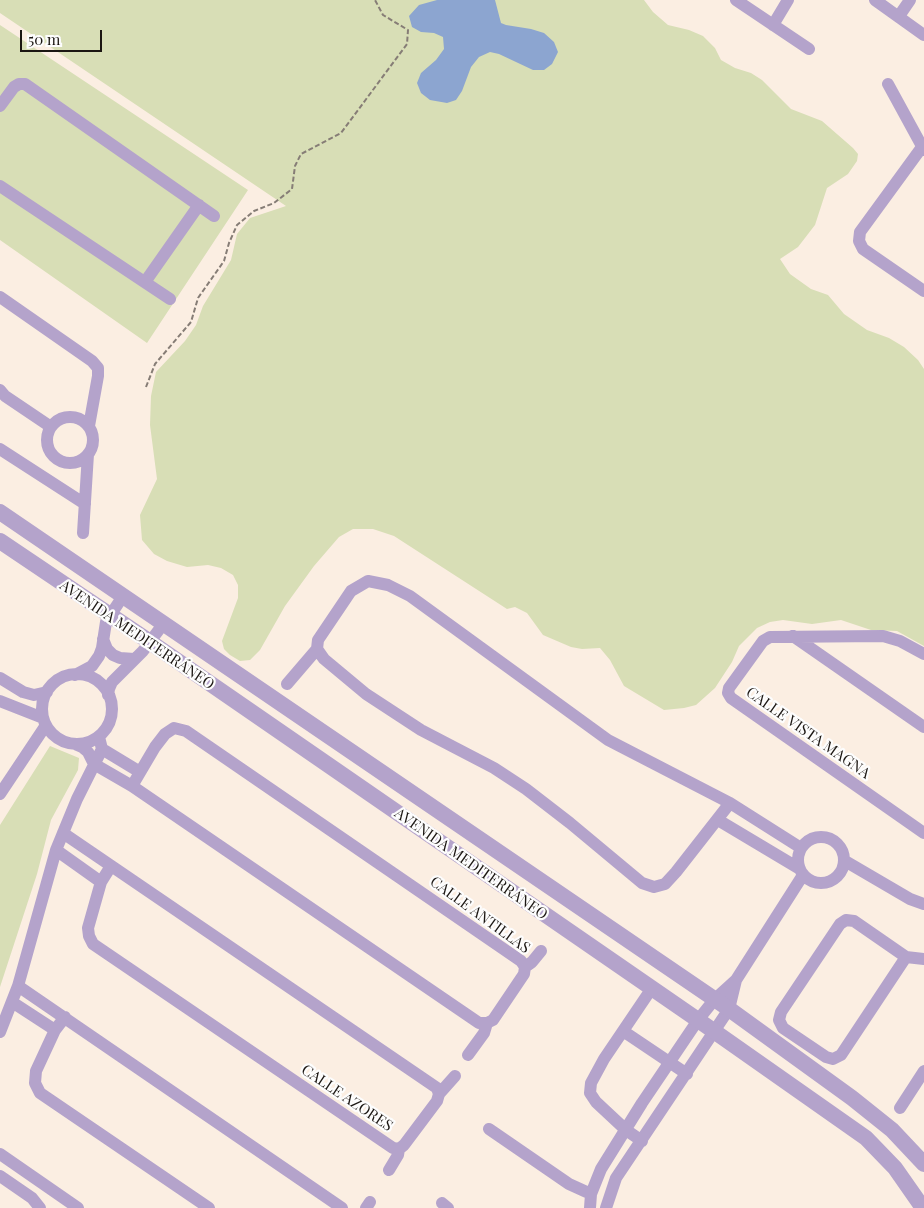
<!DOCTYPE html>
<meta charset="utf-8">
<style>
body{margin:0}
#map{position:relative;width:924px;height:1208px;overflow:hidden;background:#fbeee2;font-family:"Playfair Display",serif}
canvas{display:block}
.scale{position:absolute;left:20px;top:30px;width:82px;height:22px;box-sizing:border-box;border:2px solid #1b1612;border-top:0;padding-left:6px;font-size:15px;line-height:18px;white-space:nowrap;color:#1b1612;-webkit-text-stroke:4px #fdfdfd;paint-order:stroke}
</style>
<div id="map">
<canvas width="924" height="1208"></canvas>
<div class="scale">50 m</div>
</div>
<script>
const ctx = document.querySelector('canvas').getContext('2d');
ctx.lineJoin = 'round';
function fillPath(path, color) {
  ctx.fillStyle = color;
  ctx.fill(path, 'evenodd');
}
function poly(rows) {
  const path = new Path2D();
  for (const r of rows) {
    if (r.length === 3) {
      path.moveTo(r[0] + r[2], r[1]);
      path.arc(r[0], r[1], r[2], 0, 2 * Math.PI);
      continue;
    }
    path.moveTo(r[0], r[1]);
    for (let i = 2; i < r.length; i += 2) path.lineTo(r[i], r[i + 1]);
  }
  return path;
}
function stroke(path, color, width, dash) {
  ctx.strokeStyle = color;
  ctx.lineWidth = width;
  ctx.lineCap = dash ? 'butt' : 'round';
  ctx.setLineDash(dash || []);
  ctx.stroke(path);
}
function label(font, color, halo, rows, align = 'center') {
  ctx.font = font + ' "Playfair Display",serif';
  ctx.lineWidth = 4.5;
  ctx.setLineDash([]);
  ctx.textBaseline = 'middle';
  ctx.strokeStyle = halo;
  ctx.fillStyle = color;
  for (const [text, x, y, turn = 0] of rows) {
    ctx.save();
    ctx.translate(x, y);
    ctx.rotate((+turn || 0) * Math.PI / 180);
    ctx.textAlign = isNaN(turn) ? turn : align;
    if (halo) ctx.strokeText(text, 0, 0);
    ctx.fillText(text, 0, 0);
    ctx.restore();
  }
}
const green = poly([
 [0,0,644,0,653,12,668,25,689,30,703,36,715,48,721,60,735,68,751,73,762,80,791,109,822,121,853,148,858,154,857,161,848,174,827,188,815,225,798,247,780,259,790,274,811,289,828,295,844,314,867,330,889,338,904,347,918,360,924,369,924,646,897,631,871,630,841,620,812,624,783,620,770,622,757,628,739,646,732,662,715,688,696,705,684,708,664,710,624,686,610,660,600,648,582,649,571,647,543,635,527,613,515,607,507,609,394,536,373,529,353,529,339,537,314,566,285,606,260,650,250,660,240,661,230,655,224,649,222,641,238,598,238,585,233,575,221,568,208,565,187,567,167,561,154,554,142,540,140,515,157,479,150,425,151,396,156,372,185,341,196,325,203,306,231,260,237,234,250,218,286,206,0,13],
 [0,25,248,190,147,343,0,240],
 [50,746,79,758,78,770,51,820,37,874,0,987,0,825]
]);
const water = poly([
 [437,0,495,0,501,23,506,25,531,29,544,33,554,42,558,52,552,64,544,70,533,70,499,54,490,52,479,57,471,67,462,91,456,100,447,103,430,100,421,93,417,83,421,73,436,60,444,49,443,37,434,33,421,32,412,27,409,16,419,5]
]);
const path = poly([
 [146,387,155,364,191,322,198,298,224,261,229,243,237,225,254,211,274,203,292,189,295,166,301,154,341,133,407,44,408,30,383,15,375,0]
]);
const minor = poly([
 [736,0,809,49],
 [875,0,924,35],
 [899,16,910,0],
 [773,25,788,0],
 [888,84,924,150],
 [0,106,14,87,19,84,25,84,214,216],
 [922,147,860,232,859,241,863,249,924,291],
 [0,186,170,299],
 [145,282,199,205],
 [0,297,92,361,98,368,98,376,89,426],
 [0,390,5,396,51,427],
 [70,440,23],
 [0,449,85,504],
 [83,533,88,454],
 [793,636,924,727],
 [103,639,107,649,113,655,120,658,134,659],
 [924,654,900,641,883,636,770,637,763,641,729,688,728,693,731,698,924,833],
 [77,709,35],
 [75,675,92,666,99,656,102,648,106,622,123,596],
 [0,678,23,692,34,695,47,692],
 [287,684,317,649],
 [108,695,109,689,112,682,143,651,164,623],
 [0,701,43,718],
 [75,744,82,747,88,752,94,764,132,786,479,1023,487,1023,493,1020,524,974,525,967,521,961,186,731,174,728,165,734,155,747,132,786],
 [102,749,140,772],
 [0,794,46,725],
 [730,803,676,872,665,884,654,887,642,883,570,823,526,789,494,768,421,730,366,694,324,659,317,649,318,640,351,591,368,581,388,585,410,596,608,740,730,803,801,848],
 [718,820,800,869],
 [63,833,437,1088,439,1094,437,1101,404,1145,399,1149,393,1148,93,944,89,936,88,928,101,882,111,866],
 [821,860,23],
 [56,850,101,882],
 [845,861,910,899,924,904],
 [906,957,841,1055,833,1059,826,1057,783,1028,779,1020,781,1012,840,924,846,920,854,921,906,957,924,959],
 [525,967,532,962,541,951],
 [18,986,342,1208],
 [12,1002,55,1030],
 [65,1017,55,1030,36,1071,35,1083,40,1093,209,1208],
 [623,1031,687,1074],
 [0,1032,18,986,56,850,77,799,102,749,99,737],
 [468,1055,484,1033,487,1023],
 [439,1094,455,1076],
 [900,1108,924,1071],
 [489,1129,569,1184,591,1194],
 [642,1141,626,1130,596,1102,590,1093,591,1083,604,1059,652,988],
 [0,1154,78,1208],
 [389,1170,398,1155,399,1149],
 [0,1176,32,1198,40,1208],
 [442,1203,448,1208],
 [366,1208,370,1202],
 [590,1208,591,1194,601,1169,642,1103,698,1020,714,1000,736,980,803,875],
 [606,1208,616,1178,729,1009,736,980]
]);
const tertiary = poly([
 [0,512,729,1009,852,1098,892,1130,924,1164],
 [0,541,150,642,698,1020,866,1138,895,1168,923,1208]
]);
const streetNames = [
 ["AVENIDA MEDITERRÁNEO",137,635,34],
 ["CALLE VISTA MAGNA",808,733,35],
 ["AVENIDA MEDITERRÁNEO",471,864,35],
 ["CALLE ANTILLAS",480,915,36],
 ["CALLE AZORES",347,1098,34]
];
fillPath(green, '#d8deb6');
fillPath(water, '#8ca5d0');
stroke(path, '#867d76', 2, [5, 2.5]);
stroke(minor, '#b4a3cb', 12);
stroke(tertiary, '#b4a3cb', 16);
label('15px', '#1b1612', '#fdfdfd', streetNames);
</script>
